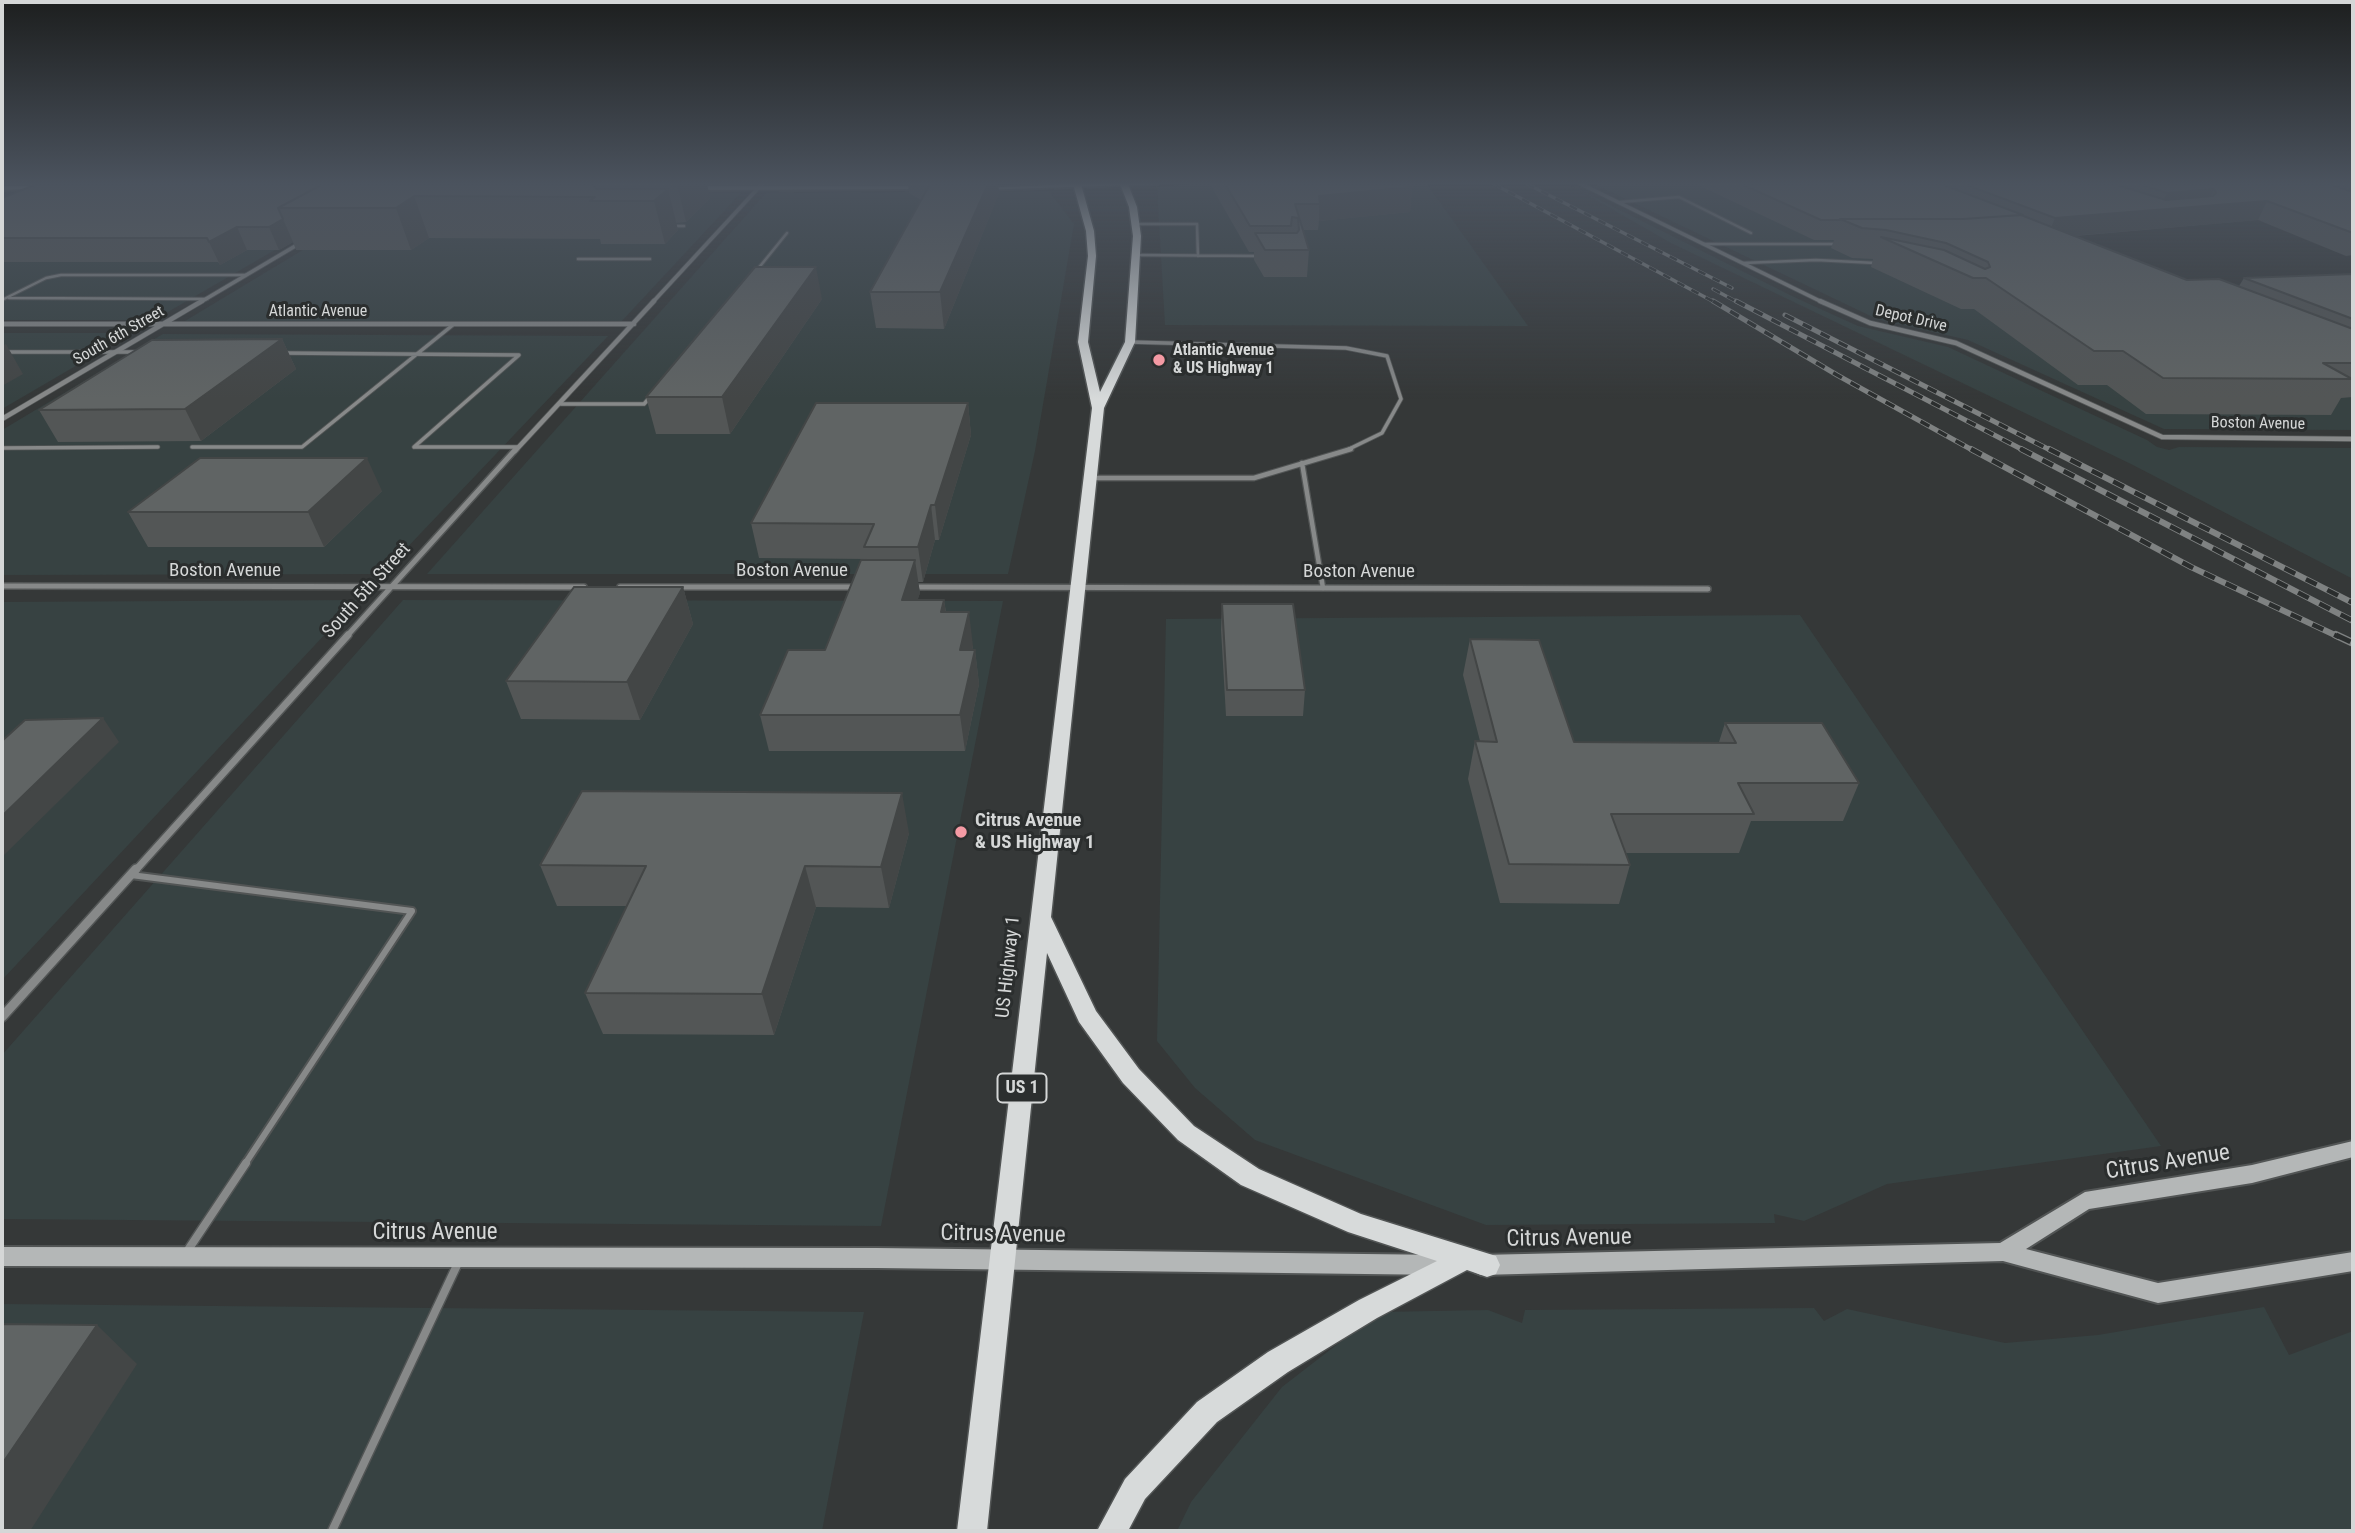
<!DOCTYPE html>
<style>
body{margin:0}
#map{position:relative;width:2355px;height:1533px;overflow:hidden;background:#353838;font-family:"Roboto Condensed",sans-serif}
canvas{display:block}
.frame{position:absolute;inset:0;border:4px solid #d5d7d7;pointer-events:none}
</style>
<div id="map">
<canvas width="2355" height="1533"></canvas>
<div class="frame"></div>
</div>
<script>
const ctx = document.querySelector('canvas').getContext('2d');
ctx.lineJoin = 'round';
function fillPath(path, color) {
  ctx.fillStyle = color;
  ctx.fill(path, 'evenodd');
}
function poly(rows) {
  const path = new Path2D();
  for (const r of rows) {
    path.moveTo(r[0], r[1]);
    for (let i = 2; i < r.length; i += 2) path.lineTo(r[i], r[i + 1]);
  }
  return path;
}
function stroke(path, color, width, dash) {
  ctx.strokeStyle = color;
  ctx.lineWidth = width;
  ctx.lineCap = dash ? 'butt' : 'round';
  ctx.setLineDash(dash || []);
  ctx.stroke(path);
}
function label(font, color, halo, rows, align = 'center') {
  ctx.font = font + ' "Roboto Condensed",sans-serif';
  ctx.lineWidth = 6;
  ctx.setLineDash([]);
  ctx.textBaseline = 'middle';
  ctx.strokeStyle = halo;
  ctx.fillStyle = color;
  for (const [text, x, y, turn = 0] of rows) {
    ctx.save();
    ctx.translate(x, y);
    ctx.rotate((+turn || 0) * Math.PI / 180);
    ctx.textAlign = isNaN(turn) ? turn : align;
    if (halo) ctx.strokeText(text, 0, 0);
    ctx.fillText(text, 0, 0);
    ctx.restore();
  }
}
const built = poly([
 [1195,184,1427,184,1528,326,1165,325,1157,187],
 [1568,184,1794,297,1858,326,1948,347,2147,440,2157,447,2169,450,2179,447,2353,448,2353,579,2131,464,1671,243],
 [1594,184,1886,184,2353,372,2353,430,2164,429,1968,340,1877,319],
 [1049,191,1074,224,1035,451,1008,574,427,574,766,193],
 [375,192,154,320,2,320,2,216],
 [399,192,741,193,620,323,185,321],
 [2,333,132,333,2,409],
 [163,334,608,336,382,574,2,575,2,430],
 [357,600,2,980,2,602],
 [403,600,1003,601,881,1226,2,1219,2,1055],
 [1800,615,2161,1146,1887,1184,1804,1221,1774,1214,1775,1223,1486,1225,1255,1140,1195,1088,1157,1041,1166,619],
 [2,1304,864,1312,822,1531,2,1531],
 [2264,1307,2289,1355,2353,1331,2353,1531,1177,1531,1191,1502,1282,1387,1379,1312,1488,1310,1522,1323,1525,1310,1814,1308,1824,1321,1847,1309,2005,1343,2098,1335]
]);
const laneFar4 = poly([
 [1620,202,1679,197,1751,233],
 [1136,224,1197,224,1198,256],
 [670,226,684,226],
 [1703,244,1836,244],
 [1135,255,1260,256],
 [578,259,650,259],
 [1743,263,1816,260,1876,263],
 [757,270,787,233],
 [9,298,207,299],
 [2,300,46,278,61,275,246,275]
]);
const laneFar3 = poly([
 [1130,342,1346,348,1387,356,1401,399,1382,433,1345,451],
 [2,352,139,352],
 [281,353,519,355,414,447],
 [561,404,644,404,651,396],
 [192,447,302,447,454,324],
 [414,447,518,447],
 [2,448,158,447]
]);
const laneFar2 = poly([
 [1302,463,1323,588],
 [1090,478,1254,478,1351,449]
]);
const laneFar1 = poly([
 [131,875,412,911,245,1164]
]);
const lane = poly([
 [186,1253,246,1163],
 [332,1531,458,1263]
]);
const streetFar4 = poly([
 [1581,184,1824,303],
 [199,303,302,242],
 [652,303,762,184]
]);
const streetFar3 = poly([
 [1820,301,1870,323,1956,343,2162,437,2353,439],
 [2,324,634,324],
 [2,419,202,301],
 [515,451,654,301]
]);
const streetFar2 = poly([
 [2,586,584,587],
 [620,587,857,587],
 [910,587,1708,589],
 [346,637,516,449]
]);
const streetFar1 = poly([
 [135,871,348,635]
]);
const street = poly([
 [2,1017,136,869]
]);
const secondary = poly([
 [1075,184,1157,184,981,190,978,188,1075,184],
 [2,186,47,186,50,188,2,190,2,186],
 [925,186,927,189,690,190,687,188,690,186,925,186],
 [2353,1141,2353,1157,2252,1183,2089,1209,2026,1249,2158,1283,2353,1252,2353,1271,2158,1303,2003,1261,1481,1275,1474,1272,1471,1265,1474,1258,1481,1255,2000,1243,2085,1192,2252,1165,2353,1141],
 [2,1247,877,1248,1446,1255,1453,1258,1456,1265,1453,1272,1446,1275,877,1268,2,1266,2,1247]
]);
const primary = poly([
 [1073,184,1081,184,1094,231,1096,256,1088,342,1100,392,1125,342,1133,236,1129,207,1120,184,1128,184,1137,207,1141,236,1135,342,1104,408,1051,917,1096,1011,1139,1069,1194,1126,1259,1169,1361,1214,1496,1256,1500,1265,1496,1274,1487,1277,1467,1270,1377,1318,1288,1372,1217,1422,1145,1499,1128,1531,1097,1531,1125,1479,1197,1402,1268,1352,1359,1300,1437,1261,1348,1232,1241,1185,1178,1140,1123,1083,1079,1022,1047,953,987,1531,957,1531,1092,408,1078,342,1088,256,1086,231,1073,184]
]);
const railFar3 = poly([
 [1494,184,1716,303],
 [1527,184,1732,288],
 [1713,289,1739,303]
]);
const railFar2 = poly([
 [1713,301,1837,375,1974,451],
 [1736,301,2025,451],
 [1785,315,2052,451]
]);
const railFar1 = poly([
 [1971,449,2191,567,2339,637],
 [2021,449,2353,621],
 [2049,449,2353,603]
]);
const rail = poly([
 [2336,635,2353,643]
]);
const wall = poly([
 [37,184,707,184,710,198,686,222,676,223,678,230,665,244,601,244,600,239,429,238,411,250,296,250,293,242,279,250,247,250,220,265,218,262,2,262,2,198],
 [908,184,998,184,999,193,944,329,876,328,870,292,921,200,909,193],
 [1210,184,1412,184,1412,187,1410,212,1319,221,1318,230,1303,230,1309,250,1307,277,1264,277,1254,260,1254,252,1249,252],
 [1696,184,2353,184,2353,255,2346,256,2258,220,2075,236,2187,280,2239,286,2244,278,2353,274,2353,397,2341,398,2331,415,2146,414,2107,385,2078,385,1974,309,1961,309,1871,267,1873,259,1852,258,1831,248,1834,240,1814,240],
 [822,299,730,434,656,434,646,397],
 [282,339,296,369,201,441,58,442,39,410],
 [968,403,971,435,939,540,935,540,923,582,918,582,920,593,917,600,944,600,946,612,973,646,972,650,975,650,979,684,965,751,769,751,760,715,825,650,867,560,867,559,759,558,751,523],
 [382,491,324,547,148,547,128,512],
 [683,587,693,624,640,720,521,719,506,681],
 [1222,604,1305,690,1303,716,1226,716,1221,630],
 [1470,639,1574,742,1719,742,1725,723,1859,783,1843,821,1751,821,1739,853,1626,853,1630,865,1619,904,1500,903,1468,779,1475,741,1480,741,1463,675],
 [909,833,889,908,816,907,774,1035,603,1034,585,993,627,906,557,906,540,865]
]);
const shadedWall = poly([
 [677,184,707,184,710,198,686,222],
 [988,184,998,184,999,193,944,329,940,292],
 [1598,184,1629,184,1597,187],
 [1412,187,1410,212,1319,221,1319,196],
 [668,189,678,230,665,244,654,201],
 [2214,189,2206,206,2267,201,2258,220,2047,238,2055,218,2159,210,2167,193],
 [414,196,429,238,411,250,396,208],
 [283,219,293,242,279,250,269,227],
 [237,227,247,250,220,265,209,242],
 [816,267,822,299,730,434,722,397],
 [282,339,296,369,201,441,185,409],
 [6,344,23,374,2,386,2,346],
 [968,403,971,435,939,540,935,505],
 [367,458,382,491,324,547,308,512],
 [931,505,935,540,923,582,918,547],
 [915,560,920,593,907,634,902,600],
 [683,587,693,624,640,720,627,682],
 [944,600,949,634,941,612],
 [969,612,973,646,964,684,960,650],
 [975,650,979,684,965,751,960,715],
 [103,718,119,742,3,856,2,854,2,816],
 [902,793,909,833,889,908,881,867],
 [805,866,816,907,774,1035,762,994],
 [97,1325,137,1364,30,1531,2,1531,2,1464]
]);
const building = poly([
 [37,184,323,184,278,208,283,219,269,227,237,227,209,242,207,238,2,238,2,198,37,184],
 [323,184,594,184,593,185,597,189,668,189,654,201,590,201,595,197,414,196,396,208,278,208,323,184],
 [930,184,988,184,940,292,870,292,930,184],
 [1225,184,1412,184,1412,187,1319,196,1320,204,1295,204,1309,250,1265,250,1255,233,1297,233,1299,230,1298,218,1292,217,1291,226,1250,226,1225,184],
 [1741,184,1941,184,2023,215,1963,219,1840,219,1840,220,1821,220,1741,184],
 [1964,184,2114,184,2166,200,2213,196,2216,193,2214,189,2167,193,2139,184,2329,184,2353,192,2353,233,2267,201,2055,218,1964,184],
 [2021,215,2187,280,2219,279,2353,329,2353,363,2323,363,2352,379,2163,378,2123,351,2094,351,1986,278,1973,278,1881,237,1944,250,1985,269,1990,267,1988,262,1946,243,1886,230,1862,228,1840,219,1963,219,2021,215],
 [755,267,816,267,722,397,646,397,755,267],
 [2353,274,2353,319,2244,278,2353,274],
 [282,339,185,409,39,410,152,340,282,339],
 [816,403,968,403,935,505,931,505,918,547,864,547,874,524,751,523,816,403],
 [200,458,367,458,308,512,128,512,200,458],
 [861,560,915,560,902,600,944,600,941,612,969,612,960,650,975,650,960,715,760,715,788,650,825,650,861,560],
 [574,587,683,587,627,682,506,681,574,587],
 [1222,604,1293,604,1305,690,1227,690,1222,604],
 [1470,639,1539,640,1574,742,1736,743,1725,723,1822,723,1859,783,1738,783,1754,814,1611,814,1630,865,1509,864,1475,741,1497,742,1470,639],
 [103,718,2,816,2,741,25,720,103,718],
 [582,791,902,793,881,867,805,866,762,994,585,993,646,866,540,865,582,791],
 [2,1324,97,1325,2,1464,2,1324]
]);
const markers = [
 [1159,360,7,"#f49aa4"],
 [961,832,7,"#f49aa4"]
];
const farStreetnames = [
 ["Atlantic Avenue",318,312],
 ["Depot Drive",1911,319,13],
 ["South 6th Street",119,336,-30],
 ["Boston Avenue",2258,424,1]
];
const farPoinames = [
 ["Atlantic Avenue",1173,351],
 ["& US Highway 1",1173,369]
];
const shields = [
 [1022,1088,49]
];
const shieldNames = [
 ["US 1",1022,1088]
];
const streetNames = [
 ["Boston Avenue",225,571],
 ["Boston Avenue",792,571],
 ["Boston Avenue",1359,572],
 ["South 5th Street",367,591,-48],
 ["US Highway 1",1009,967,-84]
];
const poiNames = [
 ["Citrus Avenue",975,821],
 ["& US Highway 1",975,843]
];
const nearStreetnames = [
 ["Citrus Avenue",2168,1163,-9],
 ["Citrus Avenue",435,1233],
 ["Citrus Avenue",1003,1235,1],
 ["Citrus Avenue",1569,1239,-1]
];
fillPath(built, '#374242');
stroke(laneFar4, '#525555', 4.5);
stroke(laneFar3, '#525555', 5);
stroke(laneFar2, '#525555', 7);
stroke(laneFar1, '#525555', 10);
stroke(lane, '#525555', 11);
stroke(streetFar4, '#525555', 5);
stroke(streetFar3, '#525555', 6);
stroke(streetFar2, '#525555', 8);
stroke(streetFar1, '#525555', 10);
stroke(street, '#525555', 12);
stroke(secondary, '#525555', 4);
stroke(primary, '#525555', 3);
stroke(laneFar4, '#878989', 2.5);
stroke(laneFar3, '#878989', 3.5);
stroke(laneFar2, '#878989', 4.5);
stroke(laneFar1, '#878989', 6);
stroke(lane, '#878989', 8);
stroke(streetFar4, '#878989', 3.5);
stroke(streetFar3, '#878989', 4.5);
stroke(streetFar2, '#878989', 5);
stroke(streetFar1, '#878989', 7);
stroke(street, '#878989', 9);
fillPath(secondary, '#b4b7b7');
fillPath(primary, '#d7dada');
stroke(railFar3, '#7f8282', 3.5);
stroke(railFar2, '#7f8282', 5);
stroke(railFar1, '#7f8282', 6);
stroke(rail, '#7f8282', 8);
stroke(railFar3, '#2b2e2e', 2.5, [8]);
stroke(railFar2, '#2b2e2e', 3.5, [10]);
stroke(railFar1, '#2b2e2e', 4.5, [12]);
stroke(rail, '#2b2e2e', 5, [16]);
fillPath(wall, '#535656');
fillPath(shadedWall, '#434646');
fillPath(building, '#606464');
stroke(building, '#434646', 2);
const sky = ctx.createLinearGradient(0, 0, 0, 399);
sky.addColorStop(0, '#1d1f1f');
sky.addColorStop(0.46, '#4b535e');
sky.addColorStop(1, '#4b535e00');
ctx.fillStyle = sky;
ctx.fillRect(0, 0, 2355, 399);
for (const [x, y, r, color] of markers) {
  const dot = new Path2D();
  dot.arc(x, y, r, 0, 2 * Math.PI);
  ctx.fillStyle = color;
  ctx.fill(dot);
  stroke(dot, '#2b2e2e', 2.5);
}
label('16px', '#d5d7d7', '#2b2e2e', farStreetnames);
label('bold 16px', '#d5d7d7', '#2b2e2e', farPoinames, 'left');
for (const [x, y, w] of shields) {
  const box = new Path2D();
  box.roundRect(x - w / 2, y - 14.5, w, 29, 5);
  ctx.fillStyle = '#2b2e2e';
  ctx.fill(box);
  stroke(box, '#d5d7d7', 2);
}
label('bold 18px', '#d5d7d7', null, shieldNames);
label('19px', '#d5d7d7', '#2b2e2e', streetNames);
label('bold 19px', '#d5d7d7', '#2b2e2e', poiNames, 'left');
label('23px', '#d5d7d7', '#2b2e2e', nearStreetnames);
</script>
